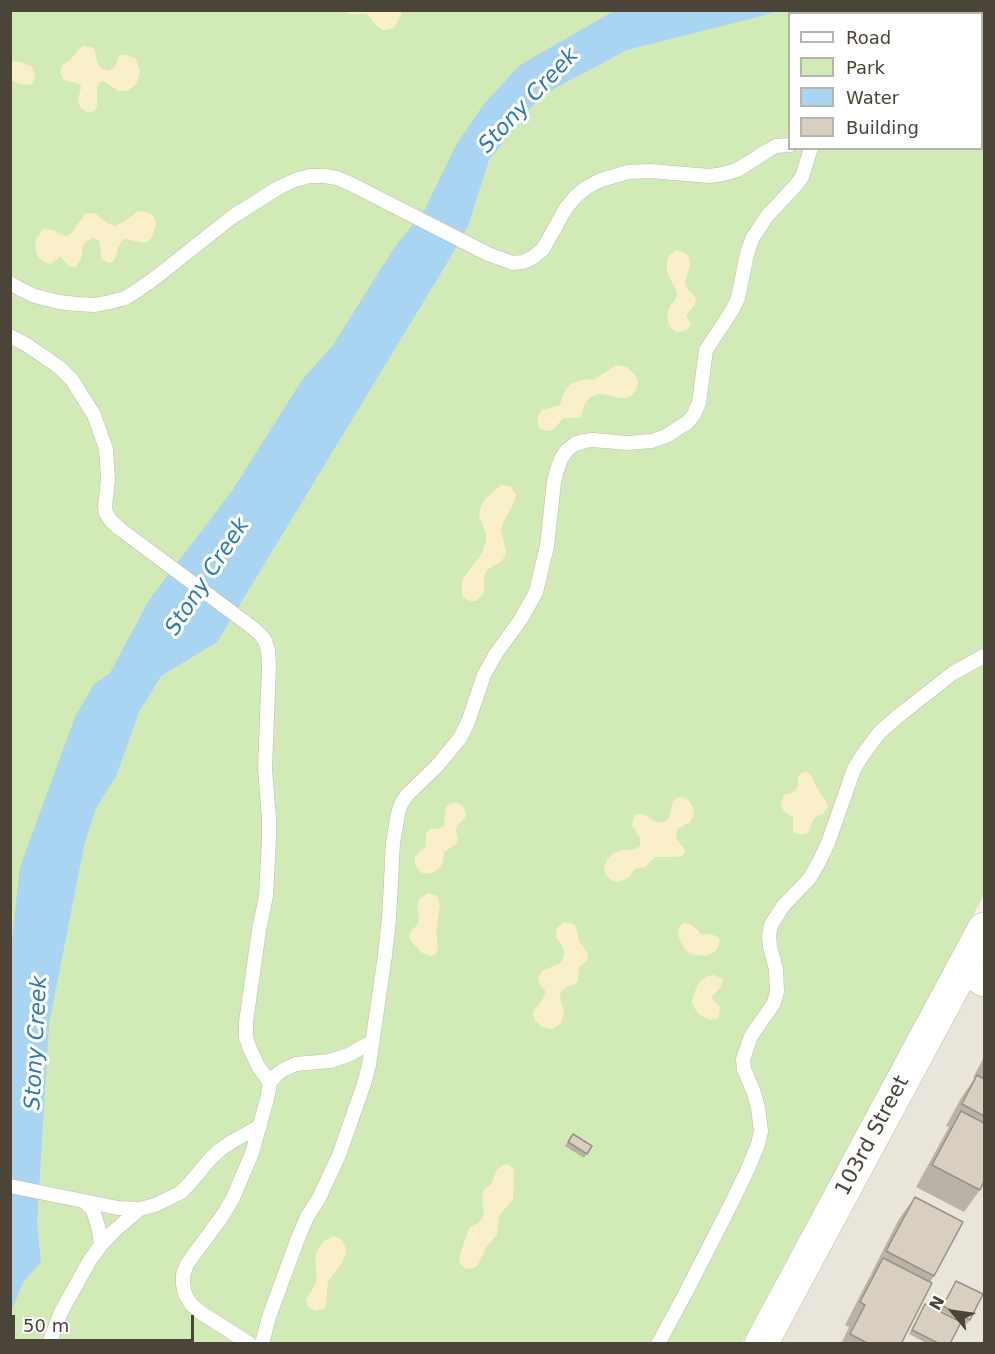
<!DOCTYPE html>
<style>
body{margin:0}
#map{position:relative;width:995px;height:1354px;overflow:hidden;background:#f6f3ec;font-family:"DejaVu Sans",sans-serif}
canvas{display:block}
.frame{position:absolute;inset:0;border:12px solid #4b4439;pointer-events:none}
.legend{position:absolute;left:788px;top:12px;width:195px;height:138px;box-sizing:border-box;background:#fff;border:2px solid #b7b4b0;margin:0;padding:8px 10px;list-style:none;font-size:18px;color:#4b4439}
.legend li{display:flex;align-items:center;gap:12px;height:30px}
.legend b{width:30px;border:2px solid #b7b4b0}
.north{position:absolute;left:923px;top:1282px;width:60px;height:60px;-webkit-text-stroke:4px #fff;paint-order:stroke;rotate:299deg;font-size:16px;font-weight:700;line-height:24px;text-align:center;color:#4b4439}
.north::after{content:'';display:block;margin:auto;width:21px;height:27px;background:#4b4439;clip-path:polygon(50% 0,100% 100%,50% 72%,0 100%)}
.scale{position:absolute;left:12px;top:1315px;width:182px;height:27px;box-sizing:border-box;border:3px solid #4b4439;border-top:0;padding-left:8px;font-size:18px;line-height:21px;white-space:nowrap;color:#4b4439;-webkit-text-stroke:4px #fff;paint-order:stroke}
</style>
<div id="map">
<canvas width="995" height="1354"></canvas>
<div class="frame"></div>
<ul class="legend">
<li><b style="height:8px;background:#fff"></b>Road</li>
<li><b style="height:16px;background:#d2eab5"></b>Park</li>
<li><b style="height:16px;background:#a9d4f2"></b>Water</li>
<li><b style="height:16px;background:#d8cfc1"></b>Building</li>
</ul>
<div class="north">N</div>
<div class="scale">50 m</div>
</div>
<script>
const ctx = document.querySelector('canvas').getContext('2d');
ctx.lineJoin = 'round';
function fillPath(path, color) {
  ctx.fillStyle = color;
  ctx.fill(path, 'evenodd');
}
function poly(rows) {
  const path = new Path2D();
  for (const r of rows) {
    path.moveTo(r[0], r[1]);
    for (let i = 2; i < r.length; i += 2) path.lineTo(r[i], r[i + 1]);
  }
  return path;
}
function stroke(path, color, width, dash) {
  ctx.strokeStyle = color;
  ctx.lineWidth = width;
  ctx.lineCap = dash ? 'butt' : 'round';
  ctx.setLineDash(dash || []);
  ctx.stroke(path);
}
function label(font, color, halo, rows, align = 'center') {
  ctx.font = font + ' "DejaVu Sans",sans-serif';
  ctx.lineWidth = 6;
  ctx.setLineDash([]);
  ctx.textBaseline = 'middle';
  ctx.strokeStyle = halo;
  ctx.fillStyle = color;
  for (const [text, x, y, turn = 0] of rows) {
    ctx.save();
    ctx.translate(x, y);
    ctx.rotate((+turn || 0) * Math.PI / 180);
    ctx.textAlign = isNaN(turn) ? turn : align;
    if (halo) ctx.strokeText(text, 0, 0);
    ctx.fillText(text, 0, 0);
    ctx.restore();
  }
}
const residential = poly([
 [984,959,984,1343,776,1343]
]);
const green = poly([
 [10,11,984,11,984,895,742,1343,11,1343],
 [790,14,982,14,982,148,790,148]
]);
const sand = poly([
 [345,11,401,11,401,15,395,27,388,30,383,30,377,26,368,15,362,14,350,14],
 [83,46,92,47,95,50,97,62,101,69,110,71,115,66,118,58,121,55,127,55,136,59,140,71,137,83,129,90,125,91,119,91,103,81,99,83,97,89,97,106,95,110,91,112,87,112,80,108,78,99,81,88,80,84,64,80,60,72,63,65,71,59,80,48],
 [11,61,20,62,32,67,35,75,32,84,23,85,11,80],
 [138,211,147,212,152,215,155,219,156,224,152,237,149,241,144,243,126,239,123,240,118,247,116,256,112,263,108,263,102,259,99,240,93,238,86,241,83,246,81,259,76,267,69,266,61,257,59,257,54,262,50,264,46,263,39,258,36,252,35,242,42,230,47,229,52,230,63,235,67,236,71,234,85,214,95,213,107,223,115,226,124,222],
 [676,250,685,253,689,257,690,265,685,282,688,290,694,295,696,299,695,305,687,314,687,317,691,325,687,330,679,332,675,331,669,326,667,313,671,305,676,298,677,292,667,272,667,261,670,254],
 [616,365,627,367,636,376,638,382,637,387,634,393,631,396,626,398,620,398,603,394,598,394,592,396,585,403,582,413,580,418,563,418,555,428,551,431,542,430,539,427,537,420,539,414,542,410,558,406,561,403,563,394,570,384,581,380,595,379],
 [501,485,511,487,516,495,512,507,506,517,501,529,506,553,502,561,487,570,484,577,484,593,476,601,470,601,466,599,462,595,462,582,465,576,482,553,486,540,486,534,479,516,480,510,482,504,486,498],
 [803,772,807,772,811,775,816,786,827,803,828,807,823,814,814,818,808,833,802,835,796,833,793,831,793,818,783,810,781,802,784,795,795,791,798,785,798,776],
 [680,797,685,798,690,802,694,810,693,817,690,822,678,829,676,833,677,840,685,850,684,854,681,856,676,857,655,857,645,867,635,869,629,877,618,882,613,881,609,878,604,871,605,865,607,860,612,854,621,850,633,850,640,846,640,838,632,826,633,818,636,814,643,814,658,823,666,821,669,818,673,801],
 [456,802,463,806,466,814,465,818,457,826,456,830,458,842,455,845,444,852,443,862,439,869,432,873,422,874,417,868,415,864,415,858,419,852,426,847,426,834,430,829,439,829,444,826,446,807,452,803],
 [428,893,437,896,440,905,436,931,438,949,436,953,431,956,422,953,411,941,409,936,412,930,417,925,419,920,417,907,419,899],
 [564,922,573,924,576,927,579,941,587,952,588,956,587,961,579,967,578,981,575,984,566,987,561,991,560,997,564,1012,561,1023,553,1029,549,1029,541,1026,535,1020,533,1014,534,1010,543,999,545,994,545,990,540,985,538,977,543,970,557,965,562,962,564,952,563,947,556,937,556,932,557,928],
 [684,923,691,924,701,934,704,935,711,934,718,937,720,941,717,949,714,952,705,956,694,955,688,952,683,947,678,936,679,927],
 [714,975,723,979,720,988,712,996,712,999,719,1006,720,1011,718,1018,710,1020,699,1014,695,1009,692,1003,693,996,698,984,703,979,708,976],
 [505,1164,509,1165,514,1170,513,1199,499,1216,497,1235,487,1246,478,1265,474,1268,466,1269,460,1264,459,1260,462,1248,469,1228,479,1222,484,1215,482,1200,483,1191,492,1183,495,1173,499,1168],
 [333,1236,341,1239,346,1248,346,1254,342,1263,328,1281,326,1306,322,1310,315,1311,308,1307,306,1300,315,1285,317,1280,315,1257,317,1251,324,1241]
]);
const water = poly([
 [614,11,778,11,765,15,627,50,555,88,532,106,489,160,468,226,450,258,217,642,161,676,139,712,116,776,96,808,84,846,49,1024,37,1223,41,1262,23,1282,11,1312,11,949,20,867,75,717,94,684,110,673,149,600,232,491,302,380,333,345,394,248,425,209,456,145,484,104,520,65]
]);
const service = poly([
 [948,14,958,10],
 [10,283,22,290,35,296,59,302,77,304,95,305,110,302,125,298,138,290,155,278,232,217,278,188,295,180,310,176,324,176,337,178,351,184,488,254,513,263,523,262,532,258,543,249,566,208,575,197,587,187,601,180,628,172,650,171,710,176,723,174,737,170,767,151,776,146,790,145],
 [10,336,27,345,59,367,72,380,94,415,106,449,108,479,105,507,106,513,111,521,120,529,253,628,261,635,265,641,268,650,269,665,265,769,269,819,269,839,266,896,259,930,246,1022,246,1037,250,1049,258,1066,270,1083],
 [10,1186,118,1208,140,1209,155,1205,180,1193,190,1183,210,1159,221,1149,233,1141,260,1126],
 [85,1202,93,1210,99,1230,101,1245],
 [49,1344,61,1312,90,1260,101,1245,114,1231,140,1209],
 [250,1344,200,1312,191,1304,185,1294,183,1284,183,1275,187,1264,223,1215,233,1198,252,1153,267,1099,270,1083,275,1076,283,1070,296,1064,330,1061,348,1055,372,1042],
 [262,1344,269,1317,298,1238,307,1217,319,1198,339,1155,364,1084,369,1065,385,955,389,919,393,843,398,814,401,804,407,795,437,766,460,738,468,722,484,675,495,655,521,619,536,592,547,546,554,482,557,470,561,459,567,450,575,444,584,441,593,440,627,443,652,441,666,436,688,422,694,414,699,403,706,350,733,309,738,298,747,254,752,239,767,216,796,185,802,177,811,148],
 [658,1344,684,1296,729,1208,747,1171,758,1144,761,1131,758,1108,754,1093,744,1069,743,1059,751,1036,774,1003,777,992,776,969,770,947,769,936,771,925,783,906,809,879,819,862,828,843,854,769,862,756,879,733,897,717,953,673,984,656]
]);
const minor = poly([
 [962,971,984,983]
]);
const tertiary = poly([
 [761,1344,984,929]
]);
const wall = poly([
 [984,1057,984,1181,980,1190,964,1212,916,1187,949,1127,946,1126,961,1098,975,1078,973,1078],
 [573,1134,592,1146,584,1158,565,1146],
 [915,1197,934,1276,930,1282,901,1344,841,1344,849,1327,845,1325,868,1280,872,1274,871,1274,899,1219],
 [956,1281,970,1320,967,1324,940,1310],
 [925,1304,950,1344,928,1344,909,1334]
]);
const building = poly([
 [977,1075,984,1079,984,1116,962,1104,977,1075],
 [961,1111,984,1123,984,1181,980,1190,932,1165,961,1111],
 [573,1134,592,1146,587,1154,568,1142,573,1134],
 [915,1197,963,1222,934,1276,886,1251,915,1197],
 [883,1258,932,1283,901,1344,869,1344,850,1334,865,1305,860,1302,883,1258],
 [956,1281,983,1294,970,1320,943,1306,956,1281],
 [925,1304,961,1322,950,1344,940,1344,912,1330,925,1304]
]);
const streetNames = [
 ["103rd Street",873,1136,-62]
];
const waterNames = [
 ["Stony Creek",529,101,-47],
 ["Stony Creek",208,577,-57],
 ["Stony Creek",37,1043,-87]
];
fillPath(residential, '#eae5da');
fillPath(green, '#d2eab5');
fillPath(sand, '#f9efc9');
fillPath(water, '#a9d4f2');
stroke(service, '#c2bbae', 15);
stroke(minor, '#c2bbae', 28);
stroke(tertiary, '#c2bbae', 34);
stroke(service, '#fff', 14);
stroke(minor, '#fff', 27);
stroke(tertiary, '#fff', 33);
fillPath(wall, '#bab2a6');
fillPath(building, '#d8cfc1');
stroke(building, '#979187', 1.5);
label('21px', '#4b4439', '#fff', streetNames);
label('italic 22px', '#2e7ab2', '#fff', waterNames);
</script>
